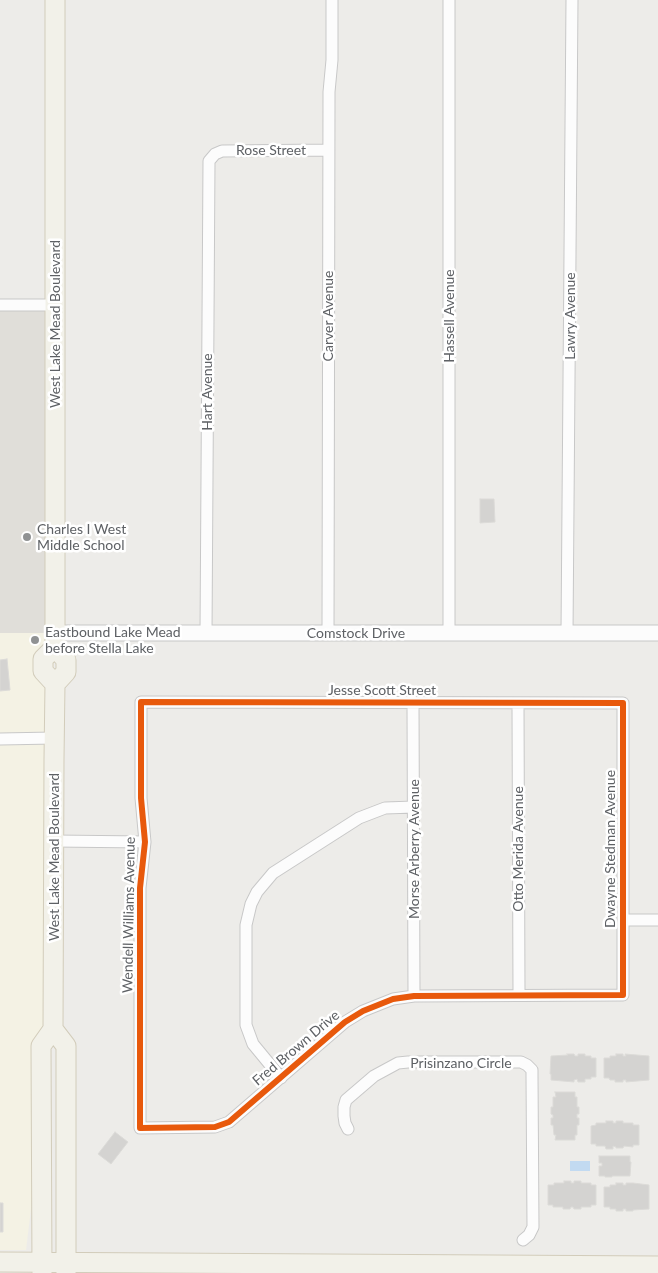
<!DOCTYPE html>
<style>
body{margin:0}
canvas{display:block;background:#edece9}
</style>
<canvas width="658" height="1273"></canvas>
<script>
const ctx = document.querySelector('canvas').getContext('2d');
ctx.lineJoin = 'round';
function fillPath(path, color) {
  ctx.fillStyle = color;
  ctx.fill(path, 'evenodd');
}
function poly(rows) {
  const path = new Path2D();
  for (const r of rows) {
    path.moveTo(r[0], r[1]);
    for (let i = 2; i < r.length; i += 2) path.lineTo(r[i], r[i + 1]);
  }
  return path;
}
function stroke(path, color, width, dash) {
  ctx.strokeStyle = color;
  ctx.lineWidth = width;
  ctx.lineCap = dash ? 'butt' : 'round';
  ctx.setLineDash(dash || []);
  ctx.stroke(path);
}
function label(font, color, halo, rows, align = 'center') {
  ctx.font = font + ' Lato,sans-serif';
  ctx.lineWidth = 5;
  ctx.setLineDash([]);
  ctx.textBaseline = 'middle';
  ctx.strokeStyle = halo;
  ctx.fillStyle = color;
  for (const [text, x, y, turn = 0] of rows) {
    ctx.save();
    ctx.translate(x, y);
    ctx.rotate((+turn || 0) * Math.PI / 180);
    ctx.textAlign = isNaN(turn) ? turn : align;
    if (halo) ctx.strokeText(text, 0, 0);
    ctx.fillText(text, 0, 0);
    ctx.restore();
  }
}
const commercial = poly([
 [0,633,54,633,53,1029,26,1250,0,1250]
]);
const education = poly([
 [0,305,55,305,54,633,0,633]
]);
const water = poly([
 [570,1161,590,1161,590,1171,570,1171]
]);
const building = poly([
 [480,499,494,499,495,522,480,523,480,499],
 [7,659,10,690,0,691,0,660,7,659],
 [567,1054,574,1054,575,1056,578,1056,578,1054,585,1054,585,1056,591,1056,591,1058,596,1058,596,1077,591,1077,591,1079,585,1079,585,1082,578,1082,577,1079,574,1080,574,1082,551,1080,551,1074,550,1074,551,1056,568,1055,567,1054],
 [616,1054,623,1054,623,1056,626,1056,625,1054,649,1056,649,1080,626,1082,626,1080,623,1080,623,1082,615,1082,615,1080,610,1080,609,1078,604,1078,604,1058,610,1058,610,1056,616,1056,616,1054],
 [555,1092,575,1092,575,1097,577,1097,577,1107,579,1107,579,1114,577,1114,577,1118,579,1118,579,1125,577,1125,577,1135,575,1135,575,1140,555,1140,556,1135,554,1135,553,1125,551,1125,551,1118,553,1118,553,1115,551,1114,551,1107,553,1107,553,1097,556,1097,555,1092],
 [606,1121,613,1121,613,1123,616,1123,616,1121,623,1121,623,1123,633,1123,633,1125,639,1125,639,1145,633,1145,633,1147,624,1146,623,1148,616,1148,616,1147,613,1146,613,1149,606,1149,605,1146,596,1146,596,1144,591,1144,591,1126,596,1125,596,1123,606,1123,606,1121],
 [115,1132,128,1142,111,1164,98,1154,115,1132],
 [599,1156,630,1156,630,1162,631,1162,630,1176,612,1176,612,1177,605,1177,605,1176,599,1176,599,1166,602,1166,602,1163,599,1163,599,1156],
 [564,1181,571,1181,571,1183,574,1183,574,1181,581,1181,581,1183,591,1183,591,1185,596,1185,596,1205,591,1205,591,1207,581,1207,581,1209,574,1209,573,1207,571,1207,570,1209,563,1209,563,1207,553,1207,553,1205,548,1205,548,1185,554,1185,554,1183,564,1183,564,1181],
 [616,1183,623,1183,623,1185,626,1185,626,1183,633,1183,649,1185,649,1209,633,1210,633,1211,626,1211,626,1209,623,1209,623,1211,616,1211,616,1209,610,1209,610,1207,604,1207,604,1187,610,1187,610,1185,616,1185,616,1183],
 [0,1203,3,1203,3,1232,0,1232,0,1203]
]);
const minor = poly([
 [0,305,55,305],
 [206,633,209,161,215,154,222,151,328,150],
 [328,633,329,92,332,60,332,0],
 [449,633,449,0],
 [567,633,572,0],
 [141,702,623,703,623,995,414,996,393,999,363,1011,345,1022,229,1122,215,1127,140,1128,140,888,145,842,141,798,141,702],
 [413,702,414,996],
 [518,703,519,995],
 [0,739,54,738],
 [54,841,145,842],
 [623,920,658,920],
 [281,1078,253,1044,246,1025,246,925,251,904,257,892,273,873,359,818,385,808,414,807],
 [348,1129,345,1123,344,1116,344,1107,346,1100,374,1076,398,1063,408,1062,521,1062,527,1065,532,1070,532,1075,533,1227,529,1235,523,1240]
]);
const tertiary = poly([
 [54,633,658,633]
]);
const primary = poly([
 [55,684,66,672,66,660,55,647,55,0],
 [53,1029,66,1046,66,1273],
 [0,1262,658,1266],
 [42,1272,41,1046,53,1029,54,759,55,684,43,671,43,659,55,647]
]);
const cycleway = poly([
 [141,702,623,703,623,995,414,996,393,999,363,1011,345,1022,229,1122,215,1127,140,1128,140,888,145,842,141,798,141,702]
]);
const markers = [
 [27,537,5,"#909293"],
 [35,640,5,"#909293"]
];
const streetNames = [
 ["Rose Street",271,150],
 ["Carver Avenue",328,316,-90],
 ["Hassell Avenue",449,316,-90],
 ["Lawry Avenue",570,316,-90],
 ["West Lake Mead Boulevard",55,324,-90],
 ["Hart Avenue",207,392,-90],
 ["Comstock Drive",356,633],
 ["Jesse Scott Street",382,690],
 ["Morse Arberry Avenue",414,849,-90],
 ["Otto Merida Avenue",518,849,-90],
 ["Dwayne Stedman Avenue",610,849,-90],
 ["West Lake Mead Boulevard",54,857,-90],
 ["Wendell Williams Avenue",129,915,-89],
 ["Fred Brown Drive",296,1048,-40],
 ["Prisinzano Circle",461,1063]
];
const poiNames = [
 ["Charles I West",37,529],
 ["Middle School",37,545],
 ["Eastbound Lake Mead",45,632],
 ["before Stella Lake",45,648]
];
fillPath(commercial, '#f4f2e4');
fillPath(education, '#e0ded9');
fillPath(water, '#c2daf1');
fillPath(building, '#d4d3d1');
stroke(building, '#dcdbd8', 1);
stroke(minor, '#c8c8c8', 13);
stroke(tertiary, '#c8c8c8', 17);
stroke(primary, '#d2ccba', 21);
stroke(minor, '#fcfcfc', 11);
stroke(tertiary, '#fcfcfc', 15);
stroke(primary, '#f2f1e9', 19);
stroke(cycleway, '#e8590c', 6);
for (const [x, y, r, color] of markers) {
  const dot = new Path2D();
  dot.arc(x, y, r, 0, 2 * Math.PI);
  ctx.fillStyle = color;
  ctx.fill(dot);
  stroke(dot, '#fff', 2);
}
label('14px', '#5e6165', '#fff', streetNames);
label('14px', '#5e6165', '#fff', poiNames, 'left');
</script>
